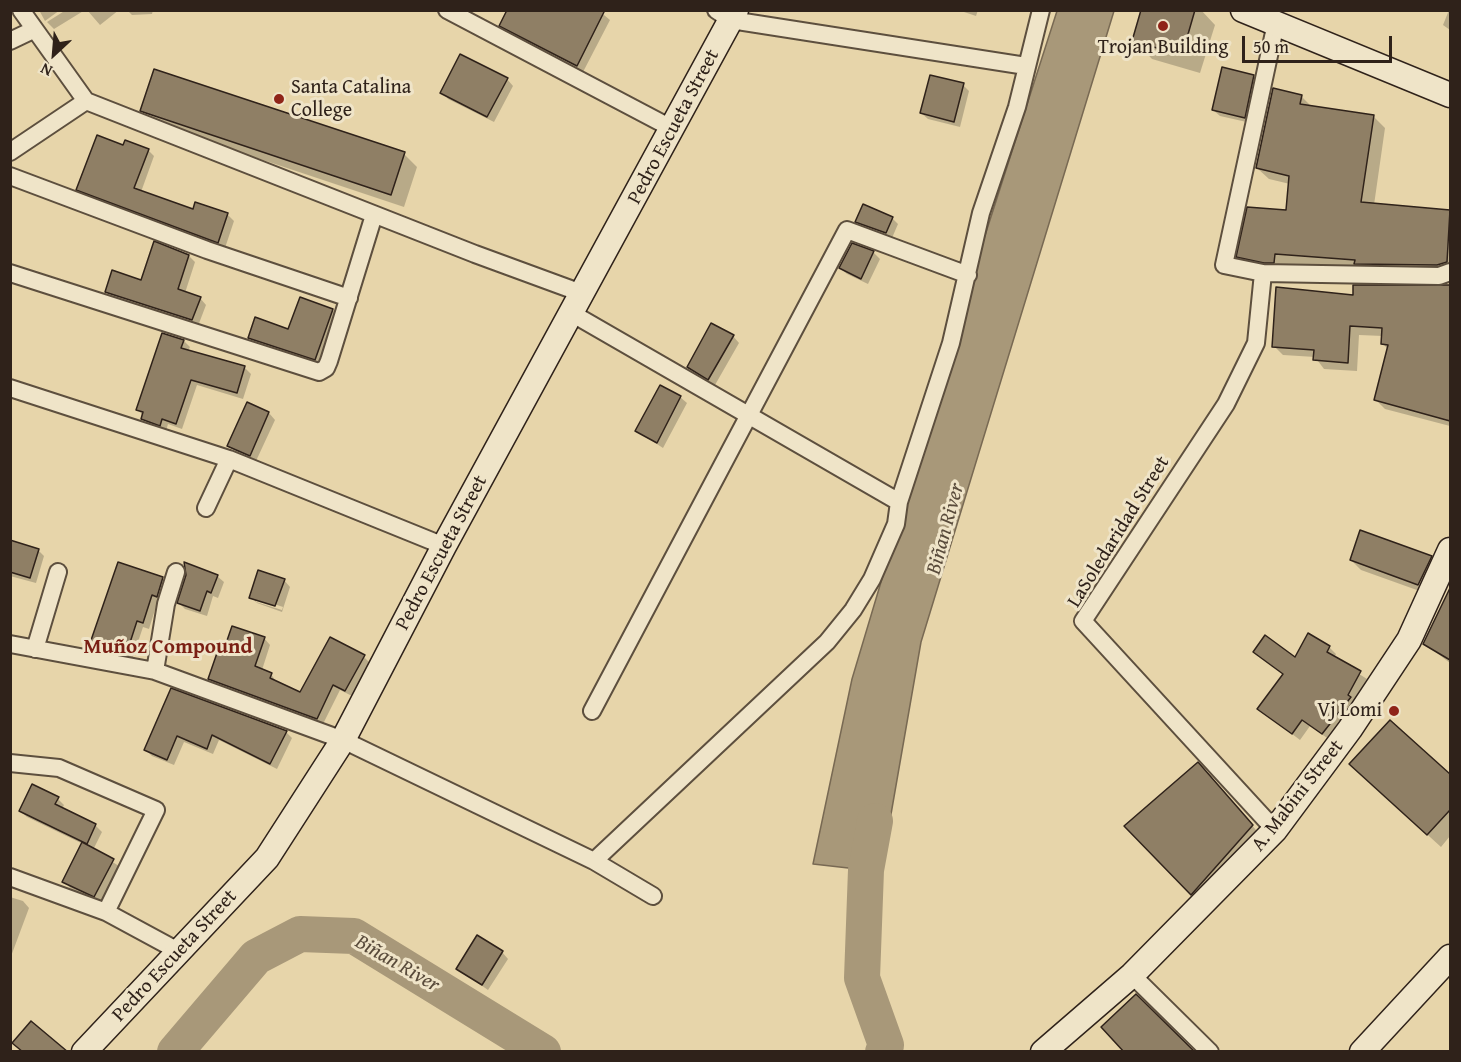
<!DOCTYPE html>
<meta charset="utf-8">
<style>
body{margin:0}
#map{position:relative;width:1461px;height:1062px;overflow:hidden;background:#e7d5aa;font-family:"Gentium Book Plus",serif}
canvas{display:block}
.frame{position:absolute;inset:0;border:12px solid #2f221a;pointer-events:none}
.north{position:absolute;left:24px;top:24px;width:60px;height:60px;-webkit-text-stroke:4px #efe4c8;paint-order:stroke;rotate:206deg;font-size:16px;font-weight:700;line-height:24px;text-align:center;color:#2f221a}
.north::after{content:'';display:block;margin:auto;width:21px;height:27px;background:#2f221a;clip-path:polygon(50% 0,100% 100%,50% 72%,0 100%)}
.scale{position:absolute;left:1242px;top:36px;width:150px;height:27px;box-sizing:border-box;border:3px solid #2f221a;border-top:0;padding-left:8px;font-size:18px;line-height:21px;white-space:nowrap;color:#2f221a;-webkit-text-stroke:4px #efe4c8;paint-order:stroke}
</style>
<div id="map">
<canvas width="1461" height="1062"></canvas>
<div class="frame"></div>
<div class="north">N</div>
<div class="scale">50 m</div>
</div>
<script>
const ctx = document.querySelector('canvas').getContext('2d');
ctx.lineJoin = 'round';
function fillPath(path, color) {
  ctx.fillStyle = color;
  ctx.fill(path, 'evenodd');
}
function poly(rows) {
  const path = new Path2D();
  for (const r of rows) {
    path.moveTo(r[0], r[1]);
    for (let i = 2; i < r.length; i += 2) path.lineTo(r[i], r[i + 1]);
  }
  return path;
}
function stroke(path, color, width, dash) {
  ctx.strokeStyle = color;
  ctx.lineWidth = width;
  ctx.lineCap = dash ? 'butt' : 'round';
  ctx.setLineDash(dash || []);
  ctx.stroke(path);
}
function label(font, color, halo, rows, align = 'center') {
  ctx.font = font + ' "Gentium Book Plus",serif';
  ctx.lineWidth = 6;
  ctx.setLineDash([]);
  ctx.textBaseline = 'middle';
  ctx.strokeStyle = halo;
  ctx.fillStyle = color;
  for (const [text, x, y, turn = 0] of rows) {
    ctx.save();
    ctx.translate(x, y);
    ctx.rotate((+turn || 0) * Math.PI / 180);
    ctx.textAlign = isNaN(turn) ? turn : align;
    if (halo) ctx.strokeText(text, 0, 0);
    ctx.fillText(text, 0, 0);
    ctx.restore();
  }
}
const water = poly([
 [1057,11,1114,11,921,642,879,883,866,870,813,864,852,679,980,251,1057,11]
]);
const shadow = poly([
 [39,10,60,10,45,21],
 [66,10,85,10,54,29,47,22],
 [87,10,119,10,100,25],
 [127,10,153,10,152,14,132,15],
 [598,10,610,20,583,72,507,32,501,25],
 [958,10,978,10,976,16],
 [1142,10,1201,10,1215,25,1200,73,1152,59,1134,40],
 [1449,10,1450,10,1450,30,1443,25],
 [1253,76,1260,83,1251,123,1220,116,1213,110],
 [507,79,513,86,494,122,448,99,442,92],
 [963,85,969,91,960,127,928,119,921,113],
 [1301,96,1312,107,1373,116,1385,128,1374,205,1450,212,1450,276,1286,264,1285,273,1250,268,1238,256,1287,212,1290,184,1269,179,1257,168],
 [142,111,404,154,417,167,404,207,155,124],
 [124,146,148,150,154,156,141,192,194,211,227,214,234,221,225,248,84,196,78,189],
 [892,218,898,224,892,238,863,228,857,222],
 [853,245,874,253,880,259,868,284,847,274,840,268],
 [189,256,195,262,185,293,200,298,206,305,198,326,113,298,106,292,142,282],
 [1446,286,1450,287,1450,426,1385,409,1376,400,1389,350,1383,344,1383,336,1359,335,1357,371,1324,369,1315,357,1283,355,1274,346,1354,296],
 [301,299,333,310,339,317,321,365,256,344,249,338,289,331],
 [163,335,184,341,190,347,188,351,244,367,251,374,243,399,197,385,182,429,168,424,166,431,149,425,138,409],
 [733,336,739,343,715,385,688,367],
 [680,397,687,403,663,448,637,431],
 [247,404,269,413,275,420,256,461,236,452,229,446],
 [10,542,38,550,44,556,36,583,10,576],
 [1431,557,1440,567,1428,594,1361,570,1351,560],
 [119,564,163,579,169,585,164,602,158,600,149,629,143,627,132,660,97,652,91,646],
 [188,575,217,576,224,582,218,598,213,596,207,616,185,609,179,603],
 [284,580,290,587,282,612,257,603,251,597],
 [256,598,283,607,282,610,256,602],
 [1447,598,1450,600,1450,663,1425,644],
 [264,638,270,645,262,670,271,674,277,683,300,694,364,657,370,663,352,696,340,690,323,724,216,685,210,679,223,657],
 [1329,647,1336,654,1334,658,1367,679,1330,740,1310,726,1300,740,1259,709,1284,675,1255,652,1295,659],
 [171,690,286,732,292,738,277,769,219,740,213,754,184,742,174,765,152,756,146,750],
 [1390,722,1450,777,1450,836,1441,847,1364,777],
 [1208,773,1261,836,1201,904,1126,826],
 [58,799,64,805,62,809,96,826,102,832,93,850,119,866,101,902,70,888,64,881,83,844,27,817,20,811],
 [10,897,23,901,29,908,10,959],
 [502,952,508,959,488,990,458,969]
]);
const river = poly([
 [875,821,866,870,862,978,886,1045,883,1052],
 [175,1052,256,957,300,934,354,936,543,1052]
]);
const building = poly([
 [507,10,605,10,577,66,499,26,507,10],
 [1141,10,1195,10,1182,55,1132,41,1141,10],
 [460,54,508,78,487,117,440,93,460,54],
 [1222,67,1254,75,1245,118,1212,110,1222,67],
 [154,69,405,152,391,195,140,111,154,69],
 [930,75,964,83,954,122,920,113,930,75],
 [1273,88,1302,95,1300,104,1374,115,1361,202,1450,210,1447,262,1437,265,1354,264,1355,260,1275,254,1274,263,1264,263,1236,257,1247,207,1286,210,1289,176,1256,168,1273,88],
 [97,135,123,145,125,140,149,149,134,188,193,209,195,202,228,213,218,243,76,190,97,135],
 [863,204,893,217,886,233,855,222,863,204],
 [154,241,189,255,178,289,201,297,192,320,105,292,112,270,141,280,154,241],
 [852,243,874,251,861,279,839,268,852,243],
 [1353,285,1450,285,1450,421,1374,400,1388,345,1381,344,1382,328,1350,326,1348,363,1313,360,1314,350,1272,347,1276,287,1353,295,1353,285],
 [300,297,333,309,315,360,248,338,255,317,288,329,300,297],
 [711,323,734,335,708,380,687,367,711,323],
 [162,333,184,340,181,348,245,366,237,393,191,380,176,424,162,419,160,426,141,419,143,412,136,410,162,333],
 [660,385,681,396,657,443,635,431,660,385],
 [247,402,269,412,250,456,227,446,247,402],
 [1360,530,1432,556,1418,585,1350,560,1360,530],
 [10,540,39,549,30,578,10,572,10,540],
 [118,562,163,577,157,597,152,595,143,623,137,621,126,655,89,646,118,562],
 [184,562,218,575,211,593,207,591,200,611,177,603,186,575,184,562],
 [258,570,285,579,275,606,249,598,258,570],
 [1450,588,1450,660,1423,644,1450,588],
 [232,626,265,637,255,666,272,673,270,678,300,692,330,637,365,655,345,691,333,685,317,719,208,679,217,653,222,655,232,626],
 [1308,633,1330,646,1327,652,1361,671,1348,695,1351,697,1322,734,1302,720,1292,734,1257,709,1283,674,1253,652,1265,635,1295,657,1308,633],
 [171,688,287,731,270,764,212,735,207,749,177,736,167,760,144,750,171,688],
 [1390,720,1450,774,1450,810,1427,835,1349,764,1390,720],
 [1198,762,1253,825,1191,895,1124,826,1198,762],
 [32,784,59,797,55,804,96,824,87,844,19,811,32,784],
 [82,842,114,859,94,897,62,882,82,842],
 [477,935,503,951,482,985,456,969,477,935],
 [1136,994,1195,1052,1124,1052,1101,1027,1136,994],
 [31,1021,68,1052,23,1052,12,1043,31,1021]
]);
const street = poly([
 [21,10,86,101,475,254,584,294],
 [447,10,673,129],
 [716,10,731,20,1026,66],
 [1276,23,1224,265,1263,273,1439,276,1450,272],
 [10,41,33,30],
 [10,152,86,101],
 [10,176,207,250,349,298],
 [10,273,319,372,326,368,329,361,374,215],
 [1263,273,1256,343,1226,404,1083,621,1275,830],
 [573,314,899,502],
 [10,388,229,459,444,546],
 [206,508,229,459],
 [10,644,155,671,343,740,594,861,827,642,853,610,872,579,896,524,899,502,951,343,981,213,1017,107,1041,10],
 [35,649,58,572],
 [155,671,166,604,176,572],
 [592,711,847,230,968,275],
 [10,763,59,768,156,810,106,912],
 [594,861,653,896],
 [10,877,106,912,180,952],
 [1132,975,1210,1052]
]);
const secondary = poly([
 [1243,10,1450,95],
 [84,1052,267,858,343,740,444,546,736,10],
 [1043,1052,1132,975,1275,830,1350,729,1409,640,1450,550],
 [1362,1052,1450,957]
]);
const markers = [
 [1163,26,6,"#8f2418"],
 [279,99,6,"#8f2418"],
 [1394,711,6,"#8f2418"]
];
const poiNames = [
 ["Trojan Building",1163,48],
 ["Santa Catalina",291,88,"left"],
 ["College",291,111,"left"],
 ["Vj Lomi",1382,711,"right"]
];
const streetNames = [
 ["Pedro Escueta Street",674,127,-62],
 ["LaSoledaridad Street",1119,532,-58],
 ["Pedro Escueta Street",442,553,-62],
 ["A. Mabini Street",1298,796,-52],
 ["Pedro Escueta Street",175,956,-47]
];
const waterNames = [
 ["Biñan River",946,529,-75],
 ["Biñan River",397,964,30]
];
const neighbourhoodNames = [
 ["Muñoz Compound",168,648]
];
fillPath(water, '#a89879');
stroke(water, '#786953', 1.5);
fillPath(shadow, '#0003');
stroke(river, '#a89879', 36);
fillPath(building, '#8f7f65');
stroke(building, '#2f221a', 1.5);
stroke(street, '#5d4f3e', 20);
stroke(secondary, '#2f221a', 27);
stroke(street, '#efe4c8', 16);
stroke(secondary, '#efe4c8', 24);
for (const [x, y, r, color] of markers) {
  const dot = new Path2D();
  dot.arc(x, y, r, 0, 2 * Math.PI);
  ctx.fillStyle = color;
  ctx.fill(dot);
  stroke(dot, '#efe4c8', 2);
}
label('20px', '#2f221a', '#efe4c8', poiNames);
label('20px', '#2f221a', '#efe4c8', streetNames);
label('italic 21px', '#594b3b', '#efe4c8', waterNames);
label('bold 21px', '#7a1f14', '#efe4c8', neighbourhoodNames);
</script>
